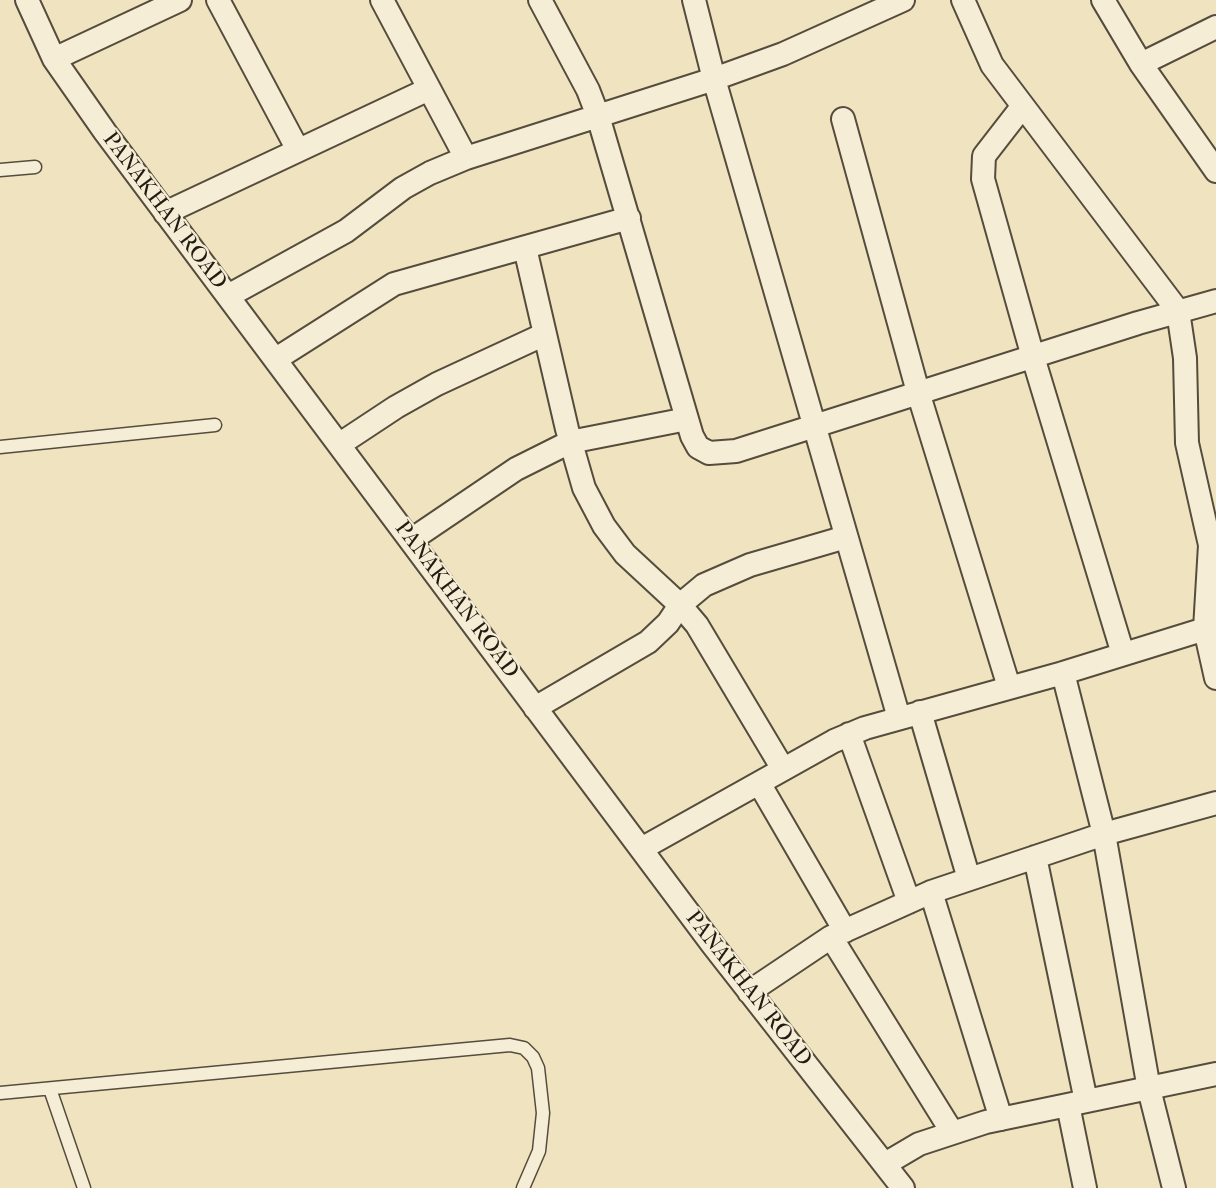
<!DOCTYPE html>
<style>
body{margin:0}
canvas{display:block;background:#efe4bf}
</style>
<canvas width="1216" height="1188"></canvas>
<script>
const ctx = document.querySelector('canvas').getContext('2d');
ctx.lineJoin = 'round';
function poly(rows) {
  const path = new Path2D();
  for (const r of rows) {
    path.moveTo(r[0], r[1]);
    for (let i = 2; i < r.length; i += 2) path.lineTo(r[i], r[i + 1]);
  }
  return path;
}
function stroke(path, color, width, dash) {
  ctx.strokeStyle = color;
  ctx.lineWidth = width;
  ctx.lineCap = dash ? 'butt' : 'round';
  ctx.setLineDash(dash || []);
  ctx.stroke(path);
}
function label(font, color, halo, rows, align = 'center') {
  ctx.font = font + ' "IM FELL French Canon",serif';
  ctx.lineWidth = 4.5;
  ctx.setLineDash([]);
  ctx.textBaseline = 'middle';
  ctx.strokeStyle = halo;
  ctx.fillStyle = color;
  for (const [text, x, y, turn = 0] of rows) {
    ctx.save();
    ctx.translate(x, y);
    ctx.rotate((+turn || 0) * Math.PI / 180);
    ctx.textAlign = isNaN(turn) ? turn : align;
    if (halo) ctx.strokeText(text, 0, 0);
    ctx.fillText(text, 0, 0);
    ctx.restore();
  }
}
const service = poly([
 [0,170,35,167],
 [0,447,215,425],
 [50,1089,84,1188],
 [0,1093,510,1045,524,1048,533,1057,538,1068,543,1113,539,1151,523,1188]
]);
const minor = poly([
 [27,0,54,59,105,132,712,944,903,1188],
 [218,0,298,150],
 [382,0,466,158],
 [540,0,588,90,598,116,692,436,698,447,709,453,736,451,1138,323,1216,301],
 [694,0,714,79,899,718],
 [963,0,992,65,1178,311,1185,358,1187,443,1210,545,1205,629,1216,678],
 [1103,0,1141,64,1216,171],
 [54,59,180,0],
 [1141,64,1216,27],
 [1022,107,984,156,983,179,1033,357,1123,654],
 [843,119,918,392,1009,687],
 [165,213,429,89],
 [525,248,567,429,584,488,604,526,625,554,680,605,697,625,783,769],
 [228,296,346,231,403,188,430,173,466,158,714,79,783,54,903,0],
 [276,359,394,284,629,218],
 [340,444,396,407,437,384,545,334],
 [411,540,516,469,570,442,687,419],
 [1063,673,1104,834,1149,1089,1174,1188],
 [535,708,648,642,668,623,680,605,704,585,750,565,846,537],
 [920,712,969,879],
 [849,734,909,902],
 [759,783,845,931],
 [641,849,834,741,865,728,1063,673,1205,629],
 [1035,857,1086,1101],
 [931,892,1001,1119],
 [831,937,952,1132],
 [749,992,831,937,931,892,1104,834,1216,803],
 [1068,1105,1085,1188],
 [885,1164,919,1144,986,1122,1216,1074]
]);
const streetNames = [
 ["PANAKHAN ROAD",164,211,53],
 ["PANAKHAN ROAD",456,600,53],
 ["PANAKHAN ROAD",748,989,52]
];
stroke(service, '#564c3d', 15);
stroke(minor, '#564c3d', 26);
stroke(service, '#f5edd5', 12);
stroke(minor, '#f5edd5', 22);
label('22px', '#231a12', '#f5edd5', streetNames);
</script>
